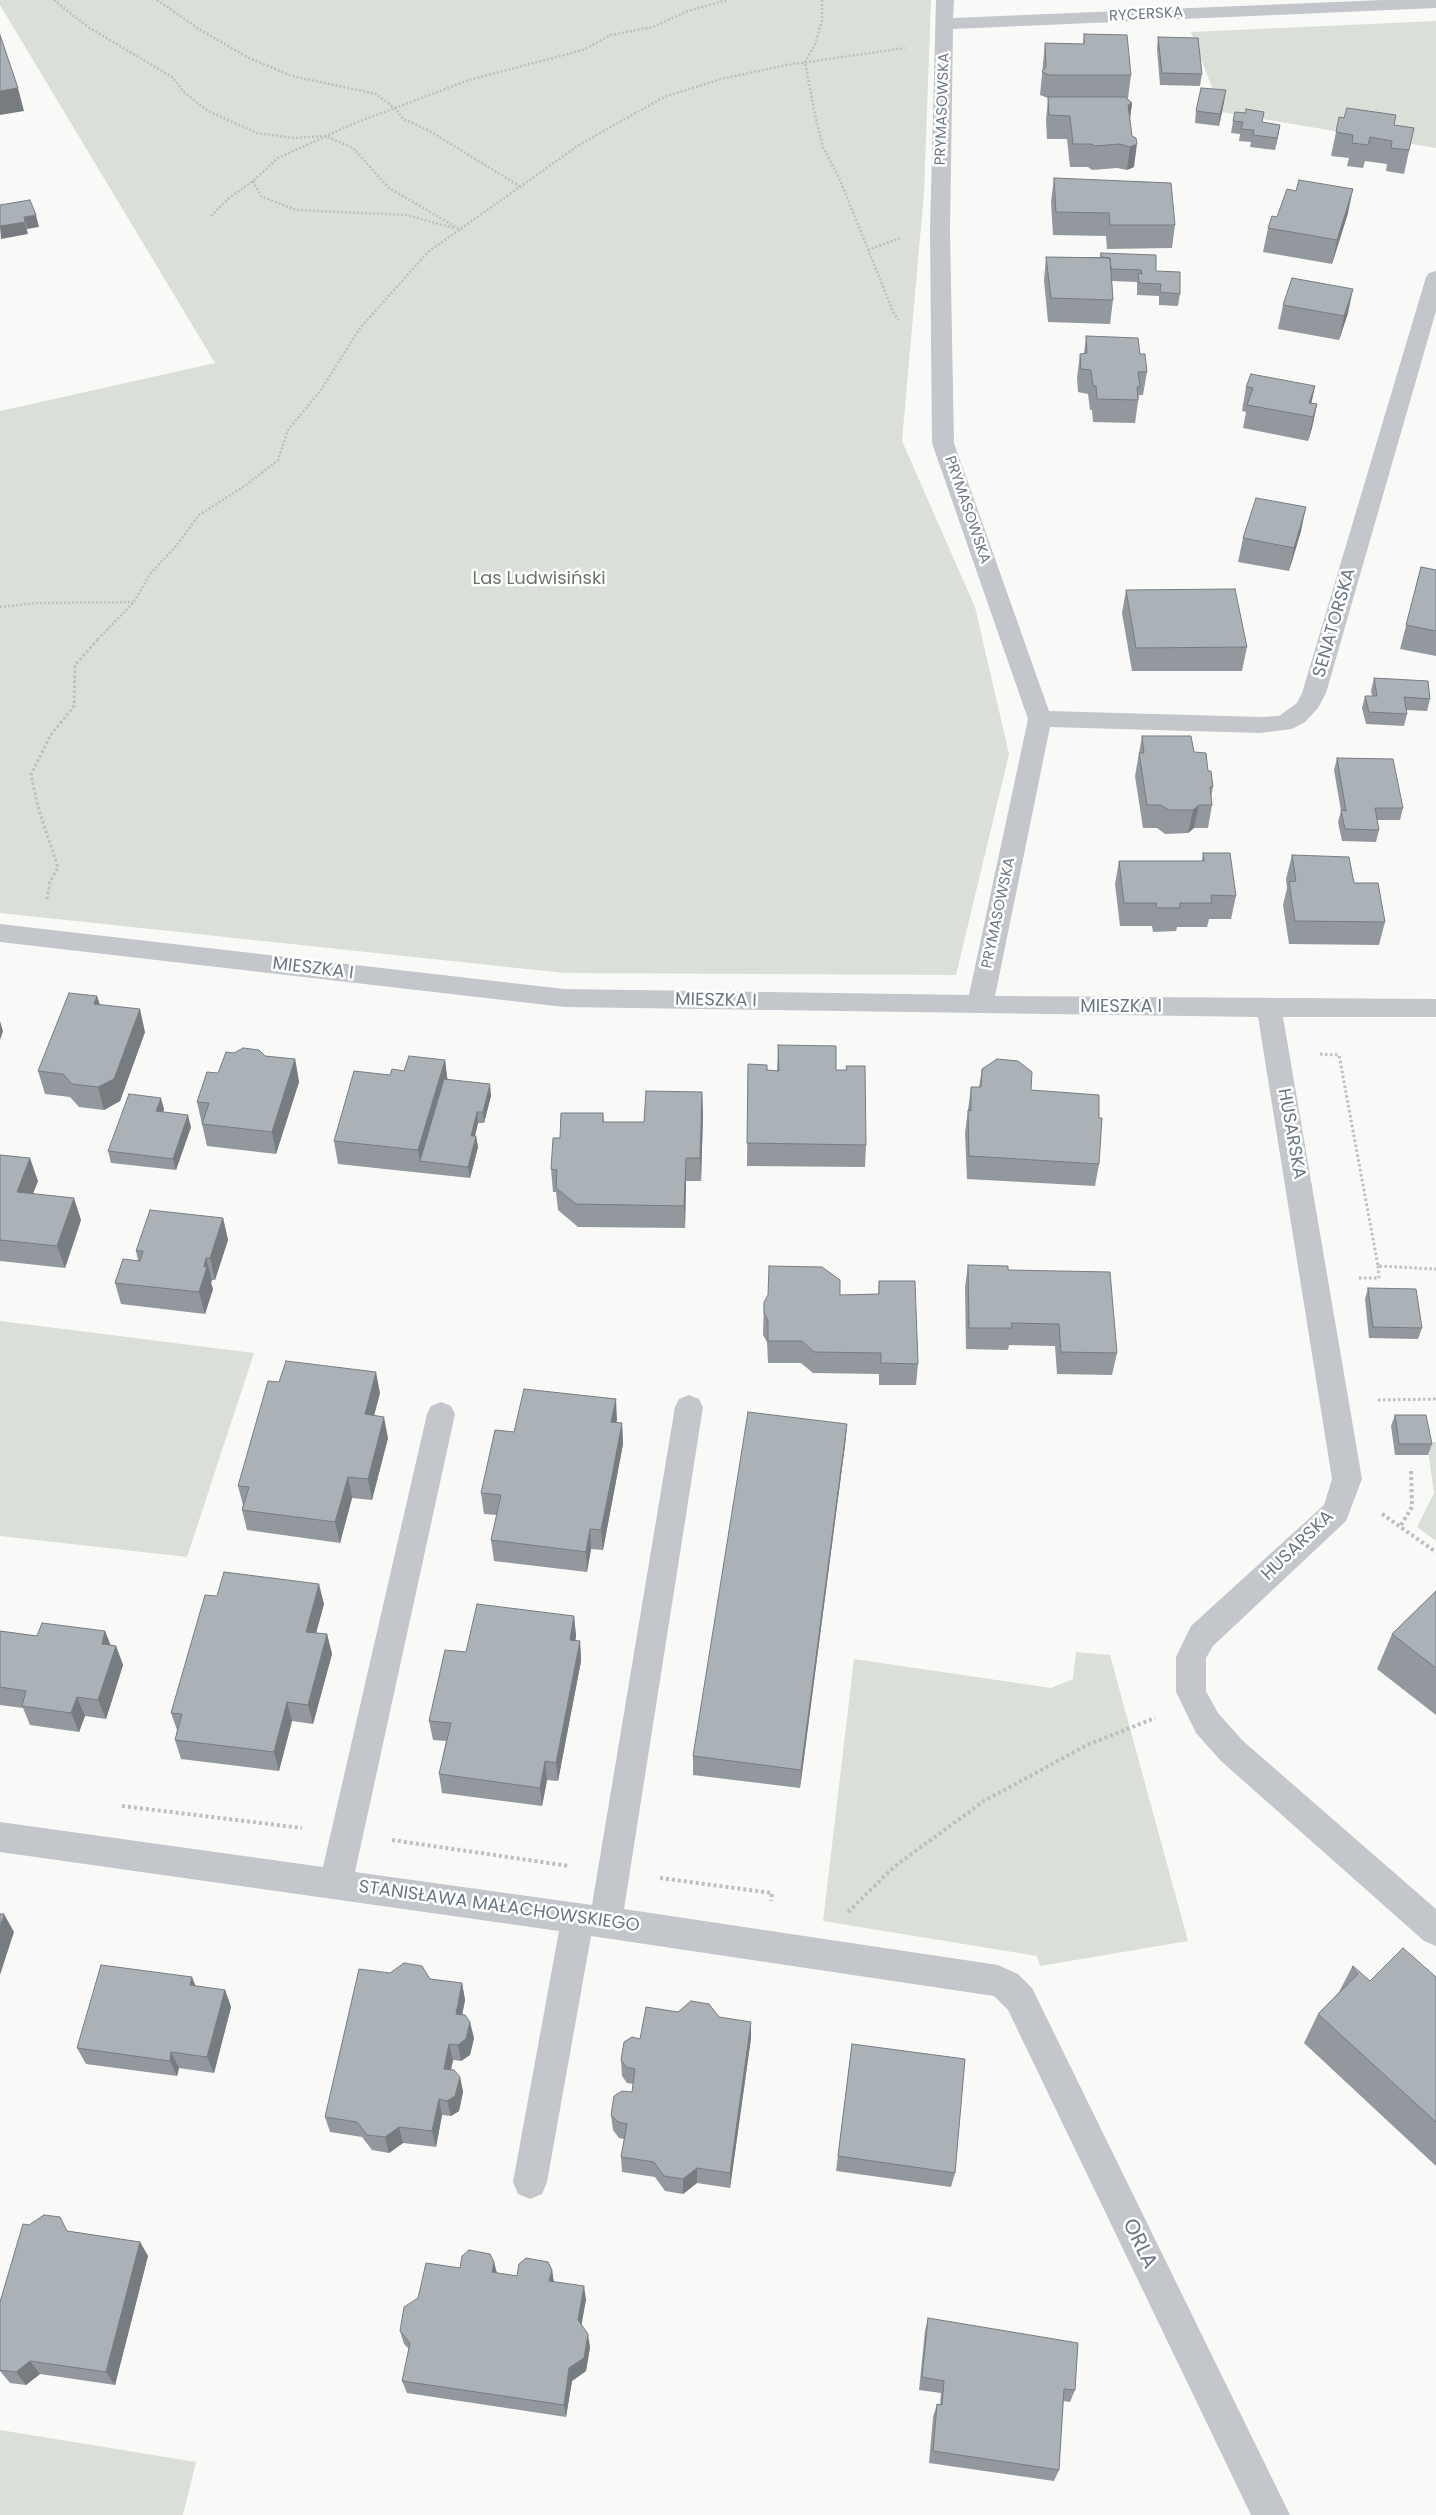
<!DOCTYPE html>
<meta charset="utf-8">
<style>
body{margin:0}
canvas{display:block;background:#f9f9f7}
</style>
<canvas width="1436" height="2515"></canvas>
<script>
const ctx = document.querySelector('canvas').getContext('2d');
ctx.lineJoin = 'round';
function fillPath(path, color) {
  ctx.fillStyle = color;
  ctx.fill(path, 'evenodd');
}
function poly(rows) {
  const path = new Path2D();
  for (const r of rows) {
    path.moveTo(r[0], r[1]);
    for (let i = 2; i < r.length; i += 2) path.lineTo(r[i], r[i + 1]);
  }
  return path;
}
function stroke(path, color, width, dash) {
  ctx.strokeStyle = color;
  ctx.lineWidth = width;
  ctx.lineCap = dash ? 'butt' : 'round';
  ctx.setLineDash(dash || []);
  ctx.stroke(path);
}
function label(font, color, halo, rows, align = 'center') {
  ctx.font = font + ' Poppins,sans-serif';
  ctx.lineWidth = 5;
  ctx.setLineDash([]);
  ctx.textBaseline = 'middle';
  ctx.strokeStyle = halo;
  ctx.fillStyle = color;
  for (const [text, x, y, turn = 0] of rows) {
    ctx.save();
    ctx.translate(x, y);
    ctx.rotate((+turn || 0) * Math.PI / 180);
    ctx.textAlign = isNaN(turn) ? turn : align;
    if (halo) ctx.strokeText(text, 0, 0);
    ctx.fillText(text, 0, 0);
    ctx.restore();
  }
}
const green = poly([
 [0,0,931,0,924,193,902,441,975,607,1009,754,956,975,564,973,0,913,0,411,215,363,0,5],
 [1436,21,1436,148,1221,112,1191,32],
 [0,1321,254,1353,187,1557,0,1536],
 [1436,1442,1436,1541,1417,1527,1434,1493,1427,1443],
 [1076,1652,1110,1655,1188,1941,1040,1966,1037,1956,823,1921,854,1659,1051,1688,1073,1679],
 [0,2430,196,2462,183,2515,0,2515]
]);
const pathFar2 = poly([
 [54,0,88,27,172,77,185,93,208,111,257,133,294,138,325,136,353,148,389,188,461,230],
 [157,0,202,31,249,58,292,76,376,94,396,109,403,119,428,130,521,187],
 [822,0,822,21,815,44,805,62,815,115,823,147,840,180,894,314,900,322],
 [253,181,261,196,296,210,407,215,453,228],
 [211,216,229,198,253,181,278,158,355,123,469,80,583,50,611,35,653,27,688,11,727,0],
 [868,250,900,238],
 [0,607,36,603,133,602],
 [98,639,134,602,150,574,176,546,199,515,246,485,278,460,288,430,321,390,360,328,428,252,579,145,664,97,721,79,787,65,905,48]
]);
const pathFar1 = poly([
 [47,899,50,882,58,867,38,807,31,775,50,736,74,706,75,665,99,638],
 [1320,1054,1339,1055,1378,1266,1436,1269],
 [1359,1278,1379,1278,1378,1266],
 [1378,1400,1436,1399]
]);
const path = poly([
 [1382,1514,1436,1552],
 [1401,1525,1412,1507,1411,1468],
 [122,1806,302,1828],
 [392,1840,569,1866],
 [660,1878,772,1893,771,1901],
 [848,1912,895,1866,984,1801,1087,1745,1155,1718]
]);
const minor = poly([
 [936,0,954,0,953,18,1383,0,1436,0,1436,8,953,29,950,230,954,443,1049,711,1260,717,1279,716,1297,703,1302,693,1426,277,1429,273,1436,271,1436,311,1326,693,1318,708,1305,722,1292,729,1260,733,1050,727,995,996,1436,999,1436,1017,1283,1017,1362,1479,1346,1521,1213,1646,1206,1658,1206,1691,1218,1713,1243,1741,1436,1909,1436,1946,1424,1941,1221,1761,1196,1733,1176,1692,1176,1657,1191,1626,1324,1505,1332,1479,1258,1017,564,1007,0,942,0,924,564,989,969,995,1028,719,932,443,930,230,936,0],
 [689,1395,699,1399,703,1407,624,1909,998,1965,1018,1974,1032,1988,1290,2515,1251,2515,1008,2010,994,1996,591,1936,547,2182,542,2194,530,2199,518,2194,513,2182,559,1931,0,1852,0,1822,323,1867,427,1414,431,1406,441,1402,451,1406,455,1414,355,1872,592,1905,675,1407,679,1399,689,1395]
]);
const wall = poly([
 [1084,34,1131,75,1128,98,1127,98,1132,103,1130,119,1134,167,1127,170,1117,168,1092,170,1088,167,1070,167,1067,139,1047,139,1046,120,1048,98,1040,95,1045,43,1083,44],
 [1158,37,1202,74,1200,86,1160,85,1157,49],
 [1224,102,1219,126,1195,123,1196,111],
 [1264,112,1262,122,1280,125,1275,150,1250,147,1251,142,1239,141,1240,134,1231,133,1233,121,1246,113],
 [1344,118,1414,128,1404,174,1386,171,1387,164,1365,161,1363,168,1347,166,1349,158,1331,156,1336,132],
 [1054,178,1175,225,1172,248,1107,249,1106,236,1053,235,1051,202],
 [1348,213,1332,264,1263,252,1268,228,1277,217],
 [1101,253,1156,271,1180,294,1178,306,1159,305,1159,296,1137,295,1137,282,1112,281,1113,300,1110,324,1048,322,1044,280,1046,257,1100,257],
 [1283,305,1348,313,1339,340,1278,329],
 [1086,336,1140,354,1147,372,1143,395,1139,395,1135,423,1093,422,1092,410,1090,410,1088,394,1078,392,1077,378,1080,354,1084,354],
 [1315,386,1311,403,1317,404,1312,428,1308,441,1243,428,1246,412,1242,411,1246,387],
 [1301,531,1289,571,1238,562,1243,538],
 [1421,567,1436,570,1436,656,1400,649],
 [1126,590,1247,647,1242,671,1132,671,1122,613],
 [1374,678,1430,699,1427,711,1406,710,1407,714,1404,726,1366,724,1362,708,1365,696,1372,696,1371,691],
 [1142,736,1194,752,1208,771,1213,787,1211,797,1212,805,1208,828,1194,828,1188,833,1165,834,1157,828,1143,828,1135,776],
 [1337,758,1403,808,1400,820,1377,820,1379,830,1376,842,1342,841,1338,822,1341,811,1334,770],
 [1203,853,1236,896,1231,919,1209,919,1207,927,1177,927,1176,931,1153,932,1152,926,1120,926,1115,884,1119,861,1202,861],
 [1292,855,1354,883,1385,922,1379,945,1289,944,1283,905,1287,888,1286,879],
 [97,996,100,1005,145,1032,120,1101,104,1110,79,1107,70,1097,45,1094,38,1071],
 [778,1045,836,1070,846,1070,846,1066,866,1145,865,1167,747,1166,748,1064,767,1070,777,1071],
 [265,1056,295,1059,299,1082,276,1154,207,1146,197,1102,218,1073],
 [445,1060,447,1079,491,1096,484,1123,478,1123,475,1136,476,1136,478,1147,470,1178,338,1164,334,1141,390,1075],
 [982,1069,1031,1090,1099,1164,1095,1186,967,1179,965,1133,971,1087,979,1087],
 [702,1092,703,1115,701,1181,686,1181,685,1228,578,1227,558,1210,556,1192,553,1192,551,1169,603,1113,604,1122,644,1122],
 [164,1109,163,1112,191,1127,176,1170,111,1163,108,1151],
 [0,1155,38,1181,33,1193,81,1220,65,1268,0,1261],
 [223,1218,228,1240,215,1280,212,1280,211,1283,213,1289,205,1314,121,1304,115,1283,138,1260,136,1251],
 [968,1265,1008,1270,1117,1353,1112,1375,1057,1374,1055,1346,1009,1345,1008,1350,966,1349,965,1287],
 [879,1281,918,1364,916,1385,879,1385,879,1374,813,1373,801,1363,768,1363,767,1342,763,1335,764,1302,840,1295,878,1294],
 [1368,1288,1422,1328,1418,1339,1369,1338,1365,1299],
 [380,1393,374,1415,388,1438,372,1500,352,1498,340,1543,247,1530,242,1510,243,1505,238,1486],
 [1395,1415,1432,1444,1428,1455,1395,1455,1391,1426],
 [617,1420,616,1422,622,1423,623,1444,603,1550,591,1549,587,1572,494,1561,491,1540,497,1515,484,1514,481,1493,514,1432],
 [847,1424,845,1445,800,1788,693,1775,693,1756],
 [1436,1591,1436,1715,1377,1669,1392,1634],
 [324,1604,316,1633,327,1634,332,1654,313,1724,292,1721,279,1771,181,1759,175,1740,177,1730,171,1713],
 [574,1616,576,1636,575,1641,580,1641,581,1661,558,1781,547,1780,542,1806,442,1793,439,1774,446,1741,433,1740,429,1721,466,1652],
 [0,1631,37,1636,105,1631,110,1645,116,1646,123,1665,106,1719,85,1716,79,1732,30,1725,23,1708,0,1705],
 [1352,1967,1370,1981,1436,1977,1436,2166,1304,2043,1318,2014,1339,1992],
 [430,1979,462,1983,465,2000,462,2015,474,2038,470,2055,461,2061,453,2060,451,2069,460,2077,463,2092,459,2111,451,2116,442,2115,436,2147,403,2143,389,2153,372,2150,362,2137,330,2132,325,2117],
 [196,1986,225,1990,231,2007,214,2073,179,2068,177,2076,86,2064,77,2048],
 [678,2012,751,2022,751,2038,730,2188,697,2183,683,2194,665,2191,655,2177,622,2172,621,2157,624,2139,619,2138,613,2130,611,2115,632,2092,633,2084,627,2083,622,2076,621,2060,640,2039],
 [852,2044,955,2173,951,2187,836,2171],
 [29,2225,140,2242,148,2256,115,2385,40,2374,26,2385,10,2383,0,2371,0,2302],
 [494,2262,497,2273,517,2276,552,2270,554,2282,586,2299,581,2325,590,2347,586,2371,572,2381,566,2417,407,2393,402,2381,409,2349,404,2344,400,2331,460,2268],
 [928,2318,1075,2390,1070,2402,1063,2401,1059,2470,1054,2481,929,2463,933,2417,937,2404,940,2405,941,2393,919,2390,925,2331]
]);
const shadedWall = poly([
 [18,88,24,111,0,115,0,91],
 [1226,90,1224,102,1219,126,1220,114],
 [1132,103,1129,126,1128,105],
 [1280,125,1278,137,1275,150,1277,138],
 [1137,144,1134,167,1127,170,1130,147],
 [1353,189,1348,213,1332,264,1337,240],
 [36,215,39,227,27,229,24,217],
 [25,222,28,234,1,239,0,226],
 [1353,289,1348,313,1339,340,1344,316],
 [1315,386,1310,410,1309,403],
 [1317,404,1312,428,1308,441,1313,417],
 [1306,507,1301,531,1289,571,1294,548],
 [1199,805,1194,828,1188,833,1193,810],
 [97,996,104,1019,94,1004],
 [140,1009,145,1032,120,1101,104,1110,98,1087],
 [0,1021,3,1031,0,1040],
 [295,1059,299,1082,276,1154,272,1132],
 [445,1060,448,1083,420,1161,418,1150],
 [490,1084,491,1096,484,1123,483,1112],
 [702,1092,703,1115,701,1181,700,1158],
 [161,1098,164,1109,159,1123,156,1111],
 [477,1112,478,1123,472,1147,471,1136],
 [188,1115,191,1127,176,1170,173,1159],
 [476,1136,478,1147,470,1178,468,1167],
 [30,1158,38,1181,25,1214,17,1192],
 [686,1158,686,1181,685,1228,684,1206],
 [74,1198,81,1220,65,1268,57,1246],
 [223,1218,228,1240,215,1280,210,1258],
 [206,1258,212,1280,211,1283,213,1289,205,1314,199,1292,204,1267],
 [376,1372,380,1393,369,1435,365,1414],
 [616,1399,617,1420,612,1443,611,1422],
 [384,1417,388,1438,372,1500,368,1479],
 [622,1423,623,1444,603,1550,601,1530],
 [847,1424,845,1445,800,1788,801,1770],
 [348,1477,352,1498,340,1543,335,1522],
 [590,1529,591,1549,587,1572,586,1552],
 [319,1584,324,1604,311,1651,306,1632],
 [574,1616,576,1636,572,1660,570,1640],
 [105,1631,113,1651,102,1644],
 [327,1634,332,1654,313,1724,308,1705],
 [580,1641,581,1661,558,1781,556,1763],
 [116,1646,123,1665,106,1719,98,1700],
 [77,1697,85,1716,79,1732,71,1713],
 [287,1702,292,1721,279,1771,274,1752],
 [545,1761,547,1780,542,1806,540,1788],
 [4,1914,14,1932,0,1975,0,1928],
 [192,1977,199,1994,190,1985],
 [462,1983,465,2000,459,2031,456,2014],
 [225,1990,231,2007,214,2073,207,2057],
 [470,2022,474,2038,470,2055,461,2061,458,2045],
 [751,2022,751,2038,730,2188,730,2173],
 [449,2044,453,2060,448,2084,444,2069],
 [171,2052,179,2068,177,2076,170,2061],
 [460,2077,463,2092,459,2111,451,2116,447,2101],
 [439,2099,442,2115,436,2147,432,2131],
 [399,2127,403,2143,389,2153,385,2137],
 [697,2168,697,2183,683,2194,683,2179],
 [140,2242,148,2256,115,2385,106,2372],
 [494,2262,497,2275,492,2272],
 [552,2270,554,2284,549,2281],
 [584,2286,586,2299,580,2334,578,2320],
 [588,2334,590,2347,586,2371,572,2381,566,2417,564,2405,569,2368],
 [30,2361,40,2374,26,2385,16,2372]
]);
const building = poly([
 [1084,34,1127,35,1131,75,1049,75,1042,72,1046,67,1045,43,1084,44,1084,34],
 [0,35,18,88,0,91,0,35],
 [1158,37,1198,38,1202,74,1162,73,1158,37],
 [1201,88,1226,90,1220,114,1196,111,1201,88],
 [1048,97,1125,97,1132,103,1128,105,1132,136,1136,138,1137,144,1130,147,1120,144,1095,146,1091,144,1073,144,1070,116,1049,115,1048,97],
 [1347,108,1396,115,1394,125,1414,128,1409,150,1391,148,1392,141,1370,137,1368,145,1352,143,1353,135,1336,132,1339,117,1344,118,1347,108],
 [1246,109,1264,112,1262,122,1280,125,1277,138,1253,135,1254,130,1241,129,1243,122,1233,121,1235,112,1246,113,1246,109],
 [1054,178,1171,183,1175,225,1110,225,1109,213,1056,212,1054,178],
 [1299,180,1353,189,1337,240,1268,228,1272,216,1277,217,1287,189,1296,191,1299,180],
 [30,200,36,215,24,217,25,222,0,226,0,205,30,200],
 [1101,253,1156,255,1156,271,1180,272,1180,294,1160,292,1161,284,1139,283,1138,273,1142,274,1141,270,1111,269,1110,258,1101,257,1101,253],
 [1046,257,1110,258,1113,300,1051,298,1046,257],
 [1292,278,1353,289,1344,316,1283,305,1292,278],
 [1086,336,1138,338,1140,354,1145,354,1147,372,1138,372,1140,387,1137,387,1138,400,1097,399,1096,386,1093,386,1091,370,1081,369,1080,354,1087,353,1086,336],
 [1251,374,1315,386,1309,403,1317,404,1313,417,1247,405,1253,388,1246,387,1251,374],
 [1256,498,1306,507,1294,548,1243,538,1256,498],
 [1421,567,1436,570,1436,631,1406,625,1421,567],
 [1235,589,1247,647,1136,648,1126,590,1235,589],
 [1374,678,1428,681,1430,699,1404,697,1407,714,1369,712,1365,696,1377,696,1374,678],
 [1142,736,1191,736,1194,752,1206,753,1208,771,1211,771,1213,787,1210,787,1212,805,1199,805,1193,810,1169,810,1161,805,1147,805,1139,753,1144,753,1142,736],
 [1337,758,1393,759,1403,808,1375,808,1379,830,1345,829,1341,810,1346,811,1337,758],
 [1203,853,1230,853,1236,896,1211,895,1212,903,1180,903,1180,908,1157,908,1156,903,1124,903,1119,861,1204,861,1203,853],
 [1292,855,1349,857,1354,883,1378,883,1385,922,1295,921,1289,882,1296,881,1292,855],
 [69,993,97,996,94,1004,140,1009,114,1079,98,1087,72,1084,63,1074,38,1071,69,993],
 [778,1045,836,1046,836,1070,847,1070,846,1066,865,1066,866,1145,747,1143,748,1064,767,1065,767,1070,779,1071,778,1045],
 [243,1048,259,1050,265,1056,295,1059,272,1132,202,1124,209,1103,197,1102,207,1072,218,1073,226,1052,234,1053,243,1048],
 [409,1056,445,1060,418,1150,334,1141,354,1071,390,1075,392,1069,404,1071,409,1056],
 [997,1059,1018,1061,1032,1072,1031,1090,1099,1095,1099,1118,1102,1118,1099,1164,969,1156,968,1110,971,1111,971,1087,981,1087,982,1069,997,1059],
 [444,1079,490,1084,483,1112,477,1112,471,1136,476,1136,468,1167,420,1161,444,1079],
 [646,1091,702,1092,700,1158,686,1158,684,1206,576,1204,556,1188,557,1170,551,1169,553,1138,560,1138,561,1113,603,1113,603,1122,644,1122,646,1091],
 [129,1094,161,1098,156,1111,188,1115,173,1159,108,1151,129,1094],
 [0,1155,30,1158,17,1192,74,1198,57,1246,0,1240,0,1155],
 [150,1210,223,1218,210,1258,206,1258,204,1267,207,1267,199,1292,115,1283,123,1259,140,1261,143,1251,136,1251,150,1210],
 [968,1265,1008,1266,1008,1270,1110,1272,1117,1353,1061,1352,1059,1324,1011,1323,1012,1328,969,1328,968,1265],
 [769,1266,822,1267,840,1280,840,1295,879,1294,879,1281,915,1281,918,1364,881,1363,881,1353,814,1352,802,1341,768,1341,768,1321,764,1313,764,1302,768,1295,769,1266],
 [1368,1288,1416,1289,1422,1328,1373,1327,1368,1288],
 [286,1361,376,1372,365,1414,384,1417,368,1479,348,1477,335,1522,242,1510,249,1487,238,1486,268,1381,279,1382,286,1361],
 [524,1389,616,1399,611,1422,622,1423,612,1476,601,1530,590,1529,586,1552,491,1540,501,1495,481,1493,495,1430,514,1432,524,1389],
 [748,1412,847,1424,801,1770,693,1756,748,1412],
 [1395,1415,1426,1415,1432,1444,1399,1444,1395,1415],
 [224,1572,319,1584,306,1632,327,1634,308,1705,287,1702,274,1752,175,1740,182,1714,171,1713,205,1595,217,1596,224,1572],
 [1436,1591,1436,1668,1392,1634,1436,1591],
 [477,1604,574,1616,570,1640,580,1641,556,1763,545,1761,540,1788,439,1774,451,1723,429,1721,445,1650,466,1652,477,1604],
 [42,1623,105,1631,102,1644,116,1646,98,1700,77,1697,71,1713,22,1706,26,1691,0,1687,0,1631,37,1636,42,1623],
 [0,1914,4,1914,0,1928,0,1914],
 [1403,1948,1436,1977,1436,2122,1318,2014,1358,1974,1352,1967,1353,1966,1370,1981,1403,1948],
 [404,1963,422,1966,430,1979,462,1983,456,2014,465,2015,470,2022,466,2039,458,2045,449,2044,444,2069,454,2070,460,2077,455,2096,447,2101,439,2099,432,2131,399,2127,385,2137,367,2135,357,2122,325,2117,359,1969,390,1973,404,1963],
 [101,1965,192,1977,190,1985,225,1990,207,2057,171,2052,170,2061,77,2048,101,1965],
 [691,2001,709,2004,719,2017,751,2022,730,2173,697,2168,683,2179,664,2176,654,2162,621,2157,627,2124,618,2122,611,2115,614,2096,622,2091,632,2092,635,2069,626,2067,621,2060,624,2042,632,2037,640,2039,646,2007,678,2012,691,2001],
 [852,2044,965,2059,955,2173,838,2156,852,2044],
 [44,2215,60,2217,67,2231,140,2242,106,2372,30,2361,16,2372,0,2370,0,2302,23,2224,29,2225,44,2215],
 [469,2250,490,2254,494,2262,492,2272,517,2276,519,2264,526,2258,548,2262,552,2270,549,2281,584,2286,578,2320,588,2334,584,2358,569,2368,564,2405,402,2381,410,2343,400,2331,404,2307,418,2298,426,2263,460,2268,462,2256,469,2250],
 [928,2318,1078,2343,1075,2390,1064,2389,1059,2470,933,2451,937,2404,942,2405,944,2381,922,2377,928,2318]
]);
const farStreetnames = [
 ["RYCERSKA",1146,15,-3],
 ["PRYMASOWSKA",943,109,-88],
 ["PRYMASOWSKA",967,510,71],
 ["PRYMASOWSKA",999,913,-78]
];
const parkNames = [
 ["Las Ludwisiński",539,579]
];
const streetNames = [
 ["SENATORSKA",1335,623,-74],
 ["MIESZKA I",313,969,7],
 ["MIESZKA I",716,1001,1],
 ["MIESZKA I",1121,1007],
 ["HUSARSKA",1291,1134,80],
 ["HUSARSKA",1298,1546,-44],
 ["STANISŁAWA MAŁACHOWSKIEGO",499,1907,8]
];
const nearStreetnames = [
 ["ORLA",1139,2244,64]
];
fillPath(green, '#dae0d8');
stroke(pathFar2, '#bdbfc2', 2.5, [2, 2]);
stroke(pathFar1, '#bdbfc2', 3, [2.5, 2.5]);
stroke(path, '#bdbfc2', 4, [3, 3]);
fillPath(minor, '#c3c6ca');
fillPath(wall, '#92989d');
fillPath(shadedWall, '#777c80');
fillPath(building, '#aab1b7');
stroke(building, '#777c80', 1);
label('15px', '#6a7886', '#fff', farStreetnames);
label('18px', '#667964', '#fff', parkNames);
label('18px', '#6a7886', '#fff', streetNames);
label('21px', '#6a7886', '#fff', nearStreetnames);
</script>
